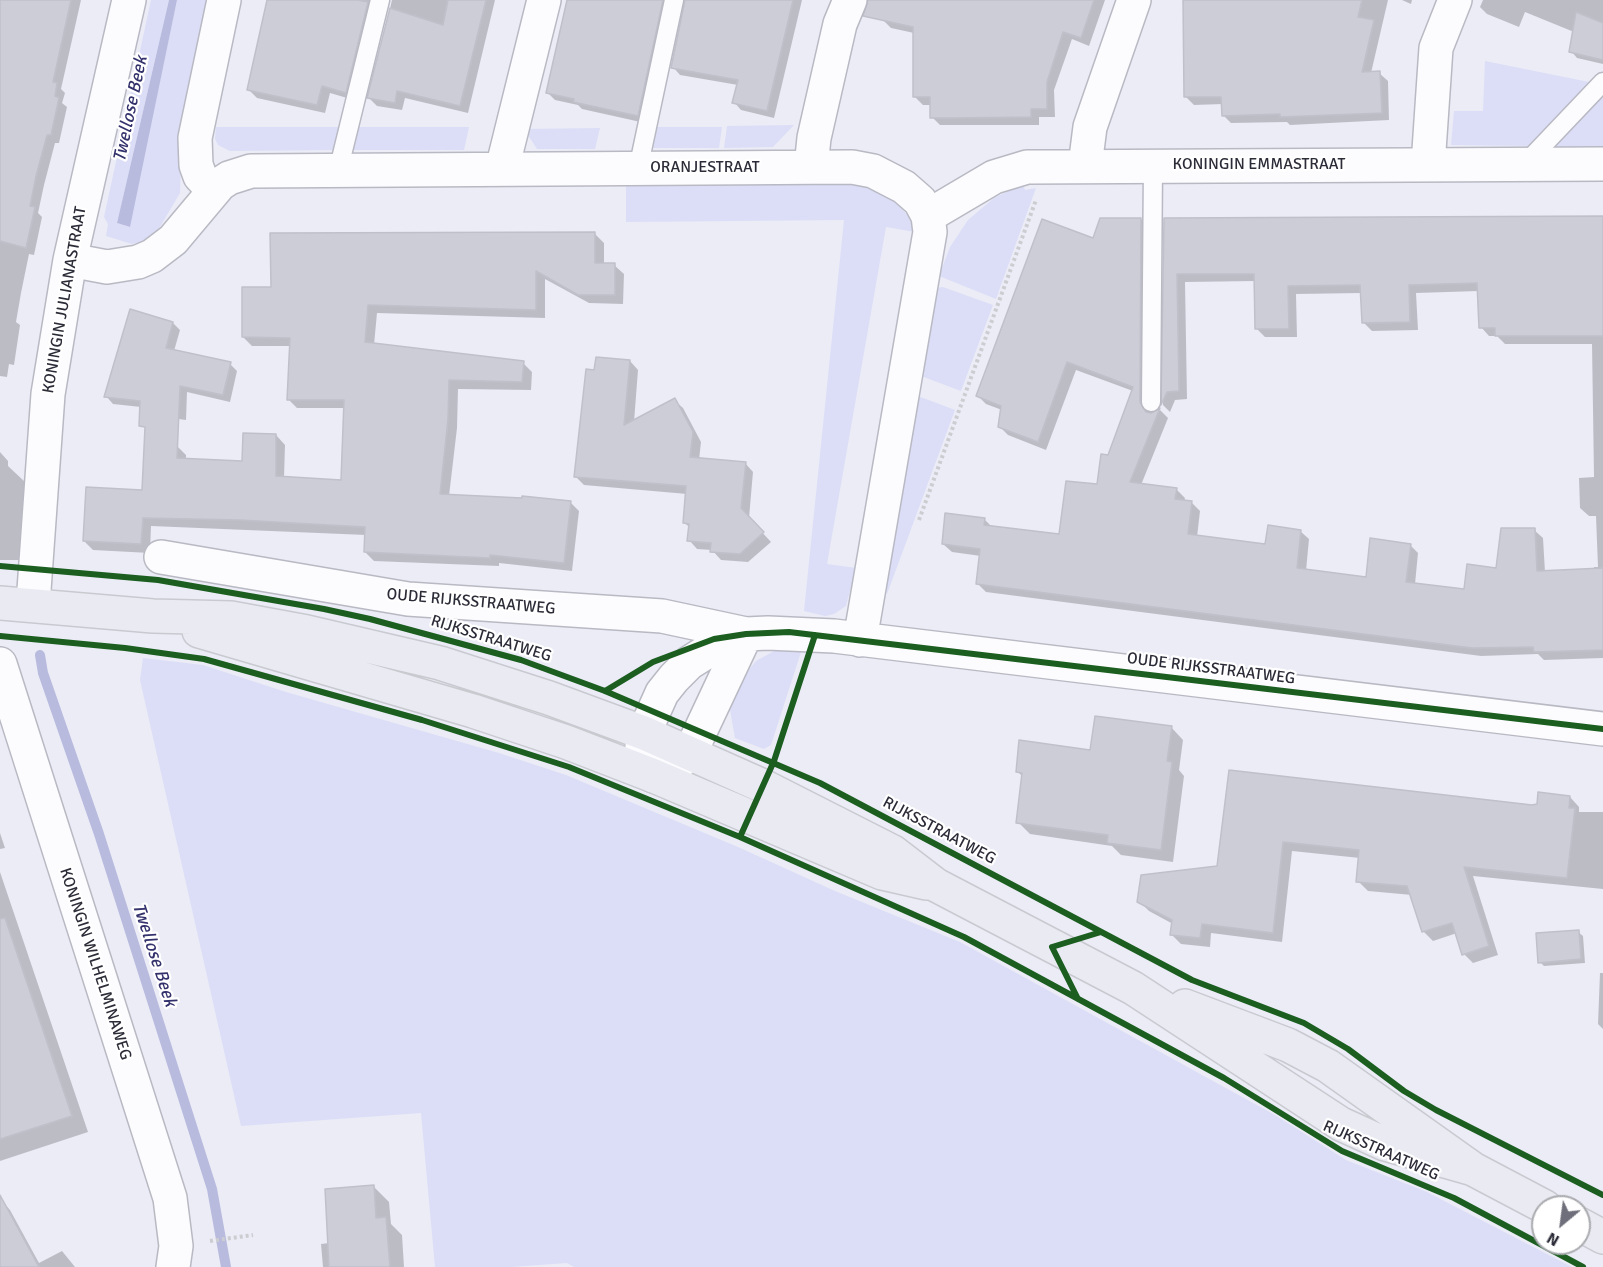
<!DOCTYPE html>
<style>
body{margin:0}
#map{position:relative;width:1603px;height:1267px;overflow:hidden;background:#ebecf6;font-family:Signika,sans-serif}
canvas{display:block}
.north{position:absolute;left:1531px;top:1195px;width:60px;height:60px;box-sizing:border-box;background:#fff;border:2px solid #aaabaf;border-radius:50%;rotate:209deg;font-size:16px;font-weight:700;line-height:24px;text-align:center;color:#2b2c37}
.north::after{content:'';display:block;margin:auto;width:21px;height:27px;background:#6e6f7a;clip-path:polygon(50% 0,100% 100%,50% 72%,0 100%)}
</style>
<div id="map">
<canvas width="1603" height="1267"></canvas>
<div class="north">N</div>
</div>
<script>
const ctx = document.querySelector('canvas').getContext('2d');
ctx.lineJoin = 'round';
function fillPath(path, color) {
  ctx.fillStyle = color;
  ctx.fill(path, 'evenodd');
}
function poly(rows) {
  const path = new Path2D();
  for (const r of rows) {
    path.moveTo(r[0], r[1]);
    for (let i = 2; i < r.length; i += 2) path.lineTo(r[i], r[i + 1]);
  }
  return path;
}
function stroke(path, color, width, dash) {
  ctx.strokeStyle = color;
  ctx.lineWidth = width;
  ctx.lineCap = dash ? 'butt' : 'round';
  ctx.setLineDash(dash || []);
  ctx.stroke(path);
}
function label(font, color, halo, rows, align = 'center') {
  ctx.font = font + ' Signika,sans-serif';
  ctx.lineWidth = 4.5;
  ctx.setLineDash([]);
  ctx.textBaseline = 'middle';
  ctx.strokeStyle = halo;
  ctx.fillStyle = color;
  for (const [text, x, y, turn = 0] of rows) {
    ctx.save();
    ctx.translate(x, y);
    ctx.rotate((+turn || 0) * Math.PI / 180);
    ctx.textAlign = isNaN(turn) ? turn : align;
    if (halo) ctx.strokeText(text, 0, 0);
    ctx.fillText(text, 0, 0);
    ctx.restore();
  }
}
const green = poly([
 [151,0,169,0,117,223,129,227,177,0,209,0,182,122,180,193,157,232,141,242,132,244,106,236,108,224,104,217],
 [1485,61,1594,83,1533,146,1451,145,1454,111,1483,111],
 [1603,98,1603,146,1550,147,1595,99],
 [794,125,773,147,724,148,727,126],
 [216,127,342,127,337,150,230,151,218,145,215,139],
 [355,127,469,127,464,150,350,150],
 [653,127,722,127,719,148,648,148],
 [600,128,595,149,537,149,524,129],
 [849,181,874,187,893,198,908,216,915,232,886,227,827,564,856,568,846,606,834,614,825,616,804,611,844,220,626,222,626,183],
 [1023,184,1025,190,1036,188,996,299,939,276,950,247,968,220,994,198],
 [943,287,993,305,961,391,921,376,937,288],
 [918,396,955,410,887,594,886,586],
 [787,649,802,649,771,745,764,749,735,738,730,710,742,678,756,661,774,651],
 [143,658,203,665,286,692,499,753,566,775,738,847,835,891,960,942,1275,1115,1346,1160,1427,1192,1572,1267,574,1267,567,1263,512,1267,435,1267,421,1113,241,1126,140,680]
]);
const water = poly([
 [169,0,177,0,130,227,117,223]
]);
const shadow = poly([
 [0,0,81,0,61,89,65,93,62,103,67,107,59,143,55,143,44,185,38,213,42,217,34,255,29,254,21,293,16,322,20,325,14,365,9,364,7,377,0,376],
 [269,0,380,0,354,100,330,93,325,113,257,98,249,90],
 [392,0,495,0,468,113,405,98,402,110,377,106,369,98],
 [569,0,675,0,645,123,582,109,578,105,555,100,547,92],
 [686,0,802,0,774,118,741,110,734,102,738,85,680,75,673,67],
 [888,0,1105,0,1089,46,1072,39,1054,90,1055,117,1039,117,1039,125,940,125,932,117,932,105,923,105,914,96,914,33,891,28,883,20],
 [1185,0,1388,0,1371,73,1379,73,1388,81,1389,120,1290,125,1287,122,1231,123,1223,115,1223,104,1194,105,1186,97],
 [1402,0,1412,0,1411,4],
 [1483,0,1603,0,1603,64,1577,58,1571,51,1574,32,1525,12,1519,27,1487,14,1480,7],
 [1603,216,1603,658,1544,660,1538,654,1481,656,986,592,977,583,981,556,952,552,943,544,984,519,992,527,1061,535,1098,486,1133,391,1076,370,1046,450,1008,435,999,426,1002,410,986,404,978,396,1094,239,1141,219,1149,228,1148,412,1152,415,1160,410,1168,418,1141,485,1176,489,1185,498,1184,502,1192,503,1200,511,1197,537,1267,546,1300,531,1309,539,1306,571,1368,578,1410,545,1418,553,1415,584,1465,591,1498,569,1534,530,1543,538,1545,572,1594,570,1594,567,1598,567,1596,516,1589,516,1580,508,1579,478,1594,477,1592,344,1505,344,1497,336,1489,336,1481,327,1479,291,1416,293,1418,330,1372,331,1364,323,1362,293,1296,294,1297,337,1265,337,1256,328,1256,281,1185,282,1187,399,1175,400,1170,412,1163,405,1165,219],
 [595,234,604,243,604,265,614,265,624,274,623,304,589,303,545,279,545,318,377,313,374,345,523,363,532,372,531,390,458,389,457,428,449,496,570,502,579,511,572,571,499,563,499,566,374,561,365,552,366,535,151,526,150,553,93,550,84,541,143,492,177,446,186,455,186,460,244,462,276,435,285,445,284,478,342,481,345,408,297,408,288,399,291,346,252,346,243,337,273,288],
 [173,323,180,330,174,351,230,364,237,371,230,402,187,392,186,420,149,415,141,407,113,404,106,396],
 [630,361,638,370,634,422,674,400,683,408,701,442,699,460,745,463,753,472,749,518,771,542,748,562,721,560,712,550,697,549,689,540,690,528,685,523,687,494,584,485,576,477,596,371],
 [0,452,8,461,8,466,25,482,23,560,0,560],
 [1171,727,1183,740,1179,770,1184,776,1173,862,1121,855,1112,846,1030,834,1018,822,1023,777,1017,771],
 [1231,771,1532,807,1570,797,1579,807,1579,812,1603,812,1603,889,1473,876,1498,955,1473,963,1464,954,1457,933,1433,941,1423,931,1412,895,1368,891,1358,881,1360,858,1292,851,1282,942,1211,933,1210,947,1181,944,1171,934,1173,924,1149,911,1139,901,1218,867],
 [0,833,5,848,0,849],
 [0,872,88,1132,0,1161],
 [1578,932,1583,936,1585,963,1544,966,1540,962],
 [1600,973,1603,973,1603,1029,1598,1024],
 [373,1186,389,1202,391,1224,402,1235,404,1267,323,1267,321,1244,329,1243],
 [3,1202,10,1210,39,1263,62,1251,75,1267,0,1267,0,1203]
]);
const stream = poly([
 [40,655,43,673,99,834,212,1189,226,1267]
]);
const building = poly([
 [0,0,71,0,53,82,57,83,55,96,59,98,51,135,47,135,36,176,30,206,35,207,26,248,0,241,0,0],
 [267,0,358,0,368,2,346,93,322,86,317,105,247,90,267,0],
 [448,0,486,0,460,106,397,91,395,103,367,98,390,8,443,25,448,0],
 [567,0,663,0,638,116,573,102,574,99,546,93,567,0],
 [685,0,793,0,767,111,732,103,738,80,671,68,685,0],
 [868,0,1094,0,1081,38,1063,32,1047,82,1047,109,1031,109,1031,117,953,118,930,118,930,97,913,97,913,27,863,16,868,0],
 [1183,0,1362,0,1358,17,1374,20,1362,72,1380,71,1382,113,1280,117,1280,114,1222,116,1221,97,1184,97,1183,0],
 [1576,12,1603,23,1603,60,1569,52,1576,12],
 [1603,216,1603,336,1495,336,1495,328,1479,328,1477,283,1409,285,1410,322,1362,323,1360,285,1288,286,1289,329,1255,329,1254,274,1177,274,1179,391,1167,392,1161,405,1164,218,1603,216],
 [1100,218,1141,218,1140,402,1146,412,1151,413,1160,408,1130,482,1177,488,1175,499,1192,501,1188,534,1265,544,1268,525,1301,530,1297,568,1366,577,1370,538,1411,544,1406,582,1464,589,1467,564,1496,568,1501,528,1535,528,1537,571,1603,568,1603,650,1534,652,1533,647,1472,648,976,584,980,549,942,544,945,513,985,518,984,525,1059,534,1066,481,1097,484,1101,454,1108,455,1133,387,1067,362,1038,442,998,427,1001,406,976,396,1042,219,1093,238,1100,218],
 [595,232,595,263,615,263,615,295,578,295,536,271,536,310,368,305,365,342,524,361,522,382,449,380,448,419,440,494,522,498,522,496,571,501,564,563,490,555,490,558,364,552,365,527,240,520,143,518,141,544,83,541,86,487,142,490,145,427,139,426,140,401,104,397,130,309,173,322,166,348,231,362,223,395,180,386,177,458,242,461,243,433,276,434,276,476,341,480,344,400,287,400,290,338,242,337,242,287,271,287,270,233,595,232],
 [596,357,630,360,624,425,675,398,693,432,690,457,746,462,741,508,764,532,740,554,710,552,711,543,687,541,689,524,683,523,686,486,574,477,586,369,594,370,596,357],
 [1095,716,1172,726,1167,761,1172,762,1161,850,1107,843,1108,835,1016,823,1022,773,1016,772,1019,740,1090,750,1095,716],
 [1229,770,1532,805,1537,804,1538,792,1570,796,1569,808,1575,808,1567,878,1464,867,1489,946,1462,955,1452,923,1422,932,1407,886,1356,882,1359,850,1283,842,1273,933,1202,924,1200,938,1170,935,1172,920,1137,902,1141,875,1217,866,1229,770],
 [5,918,72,1116,0,1139,0,919,5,918],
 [1579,930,1581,959,1538,963,1536,933,1579,930],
 [374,1185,376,1218,386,1217,390,1267,329,1267,325,1189,374,1185],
 [0,1195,39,1267,0,1267,0,1195]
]);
const path = poly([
 [919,520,1036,200],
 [210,1241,253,1235]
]);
const service = poly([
 [1525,164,1603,82],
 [638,169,674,0],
 [338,171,380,0],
 [1151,402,1153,166]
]);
const minor = poly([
 [1428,165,1436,48,1455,0],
 [1085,166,1090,127,1134,0],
 [811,167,814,138,840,24,850,0],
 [502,169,544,0],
 [213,190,200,176,196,165,195,138,224,0],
 [928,216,994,177,1027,167,1603,164],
 [70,260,107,267,138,262,152,256,173,240,220,184,229,178,251,171,852,167,873,171,904,187,920,201,928,216,930,232,860,640],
 [161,557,408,599,662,616,746,634],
 [33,604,48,394,70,260,129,0],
 [746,634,690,753,669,771,654,776,646,762,642,747,644,733,662,693,674,678,689,663,722,642,746,634,768,633,834,636,1603,729],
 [0,664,170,1198,176,1246,173,1267]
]);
const primary = poly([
 [0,603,153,616,231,618,307,632,440,663,549,698,644,733,763,786,893,852,936,885,1133,988,1341,1124,1385,1144,1473,1169],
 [199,631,473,711,566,742,654,776,882,873,926,883],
 [1185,1006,1288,1045,1328,1066,1473,1169,1545,1207],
 [1579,1224,1603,1237]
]);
const cycleway = poly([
 [0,566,158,580,324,609,370,619,521,660,605,691,820,783,1192,980,1304,1023,1348,1049,1404,1091,1436,1110,1603,1195],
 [0,636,125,648,204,659,422,720,569,767,740,837,964,937,1224,1078,1342,1151,1454,1198,1583,1267],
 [605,691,653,662,714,639,746,634,789,632,1603,729],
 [740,837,774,761,815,635],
 [1078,999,1052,947,1101,932]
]);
const streetNames = [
 ["KONINGIN EMMASTRAAT",1259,165],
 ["ORANJESTRAAT",705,168],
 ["KONINGIN JULIANASTRAAT",65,300,-80],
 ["OUDE RIJKSSTRAATWEG",471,602,5],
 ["RIJKSSTRAATWEG",491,639,17],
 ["OUDE RIJKSSTRAATWEG",1211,669,7],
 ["RIJKSSTRAATWEG",939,831,28],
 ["KONINGIN WILHELMINAWEG",95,964,72],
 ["RIJKSSTRAATWEG",1381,1151,24]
];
const waterNames = [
 ["Twellose Beek",131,109,-78],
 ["Twellose Beek",154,955,72]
];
fillPath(green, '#dcdef7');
fillPath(water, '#b8bade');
fillPath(shadow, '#0003');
stroke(stream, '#b8bade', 10);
fillPath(building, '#cccdd7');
stroke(building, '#c0c0ca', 1.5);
stroke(service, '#b8b9c3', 21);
stroke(minor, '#b8b9c3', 36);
stroke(primary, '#c9cad0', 36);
stroke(path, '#cccdd1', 4, [3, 3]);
stroke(service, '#fcfcfe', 18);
stroke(minor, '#fcfcfe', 33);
stroke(primary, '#eaeaf3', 33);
stroke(cycleway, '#1b5e20', 6);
label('16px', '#2b2c37', '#fff', streetNames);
label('italic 18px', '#34326c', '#fff', waterNames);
</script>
